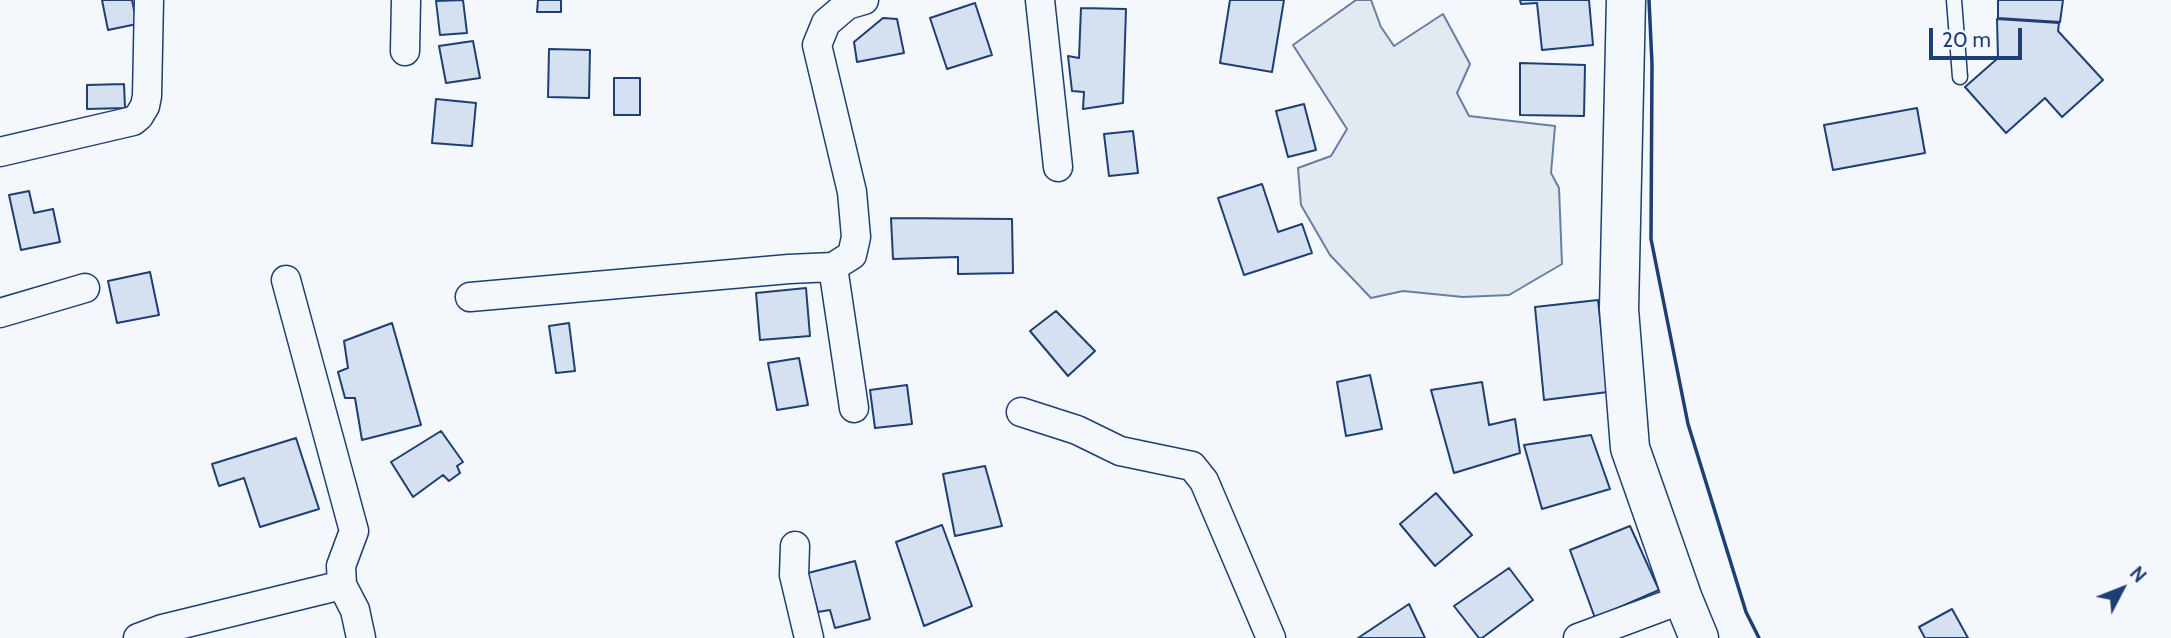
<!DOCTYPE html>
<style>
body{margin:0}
#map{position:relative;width:2171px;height:638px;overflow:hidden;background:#f4f7fb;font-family:Cabin,sans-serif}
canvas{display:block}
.north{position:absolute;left:2087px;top:554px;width:70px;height:70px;-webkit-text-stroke:5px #f4f7fb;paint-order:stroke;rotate:48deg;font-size:19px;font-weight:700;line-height:28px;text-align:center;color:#1d3f73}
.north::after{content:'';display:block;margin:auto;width:24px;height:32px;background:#1d3f73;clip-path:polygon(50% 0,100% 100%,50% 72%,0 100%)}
.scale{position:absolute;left:1929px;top:28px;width:93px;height:32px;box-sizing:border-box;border:4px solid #1d3f73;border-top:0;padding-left:9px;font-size:21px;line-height:24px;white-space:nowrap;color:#1d3f73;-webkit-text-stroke:5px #f4f7fb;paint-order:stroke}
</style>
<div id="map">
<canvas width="2171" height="638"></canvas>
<div class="north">N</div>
<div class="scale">20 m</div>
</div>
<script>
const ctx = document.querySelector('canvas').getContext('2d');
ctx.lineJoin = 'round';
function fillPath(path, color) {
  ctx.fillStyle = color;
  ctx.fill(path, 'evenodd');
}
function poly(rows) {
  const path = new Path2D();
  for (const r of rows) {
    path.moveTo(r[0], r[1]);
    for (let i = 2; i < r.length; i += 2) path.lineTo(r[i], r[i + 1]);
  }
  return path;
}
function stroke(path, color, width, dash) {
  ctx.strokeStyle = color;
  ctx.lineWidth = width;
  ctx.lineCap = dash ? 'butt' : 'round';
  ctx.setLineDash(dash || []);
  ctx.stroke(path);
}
const green = poly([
 [1356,0,1371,0,1381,27,1394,46,1443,14,1470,64,1457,93,1469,116,1555,126,1551,173,1559,188,1562,264,1509,295,1463,297,1403,291,1371,298,1330,255,1301,205,1298,168,1331,156,1347,129,1293,45,1356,0]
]);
const building = poly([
 [102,0,132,0,137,24,108,30,102,0],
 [463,0,467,33,440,35,436,1,463,0],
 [538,0,561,0,561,12,537,12,538,0],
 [1230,0,1284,0,1272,72,1220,63,1230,0],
 [1520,0,1589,0,1593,45,1542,50,1537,3,1521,4,1520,0],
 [1998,0,2063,0,2060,22,1998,18,1998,0],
 [975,3,992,55,947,69,930,18,975,3],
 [1081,8,1126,9,1123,103,1083,109,1084,92,1072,91,1068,56,1079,58,1081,8],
 [883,18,897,19,904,53,857,62,854,42,883,18],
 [1997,19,2059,23,2058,31,2103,80,2062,117,2045,98,2006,133,1965,87,1998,58,1997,19],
 [473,41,480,78,446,83,439,46,473,41],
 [549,49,590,50,589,98,548,97,549,49],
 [1520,63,1585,65,1584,116,1520,115,1520,63],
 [614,78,640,78,640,115,614,115,614,78],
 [124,84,125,108,87,109,87,85,124,84],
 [436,99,476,103,472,146,432,143,436,99],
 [1304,104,1316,150,1288,157,1276,111,1304,104],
 [1917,108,1925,153,1833,170,1824,125,1917,108],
 [1133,131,1138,173,1109,176,1104,134,1133,131],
 [1262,184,1278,232,1302,224,1312,253,1244,275,1218,198,1262,184],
 [29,191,34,213,53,209,60,242,21,250,9,195,29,191],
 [891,218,1012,219,1013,273,958,274,958,257,893,259,891,218],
 [150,272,159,315,117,323,108,281,150,272],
 [806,288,810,336,760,340,756,293,806,288],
 [1598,300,1608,392,1544,400,1535,307,1598,300],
 [1056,311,1095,351,1068,376,1030,331,1056,311],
 [392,323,421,425,362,440,355,398,345,398,338,372,348,368,344,341,392,323],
 [569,323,575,371,556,373,549,326,569,323],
 [799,358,808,405,777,410,768,363,799,358],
 [1370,375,1382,429,1346,436,1337,382,1370,375],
 [1482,382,1489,425,1515,419,1520,453,1454,473,1431,390,1482,382],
 [907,385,912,424,875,428,870,390,907,385],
 [441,431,463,462,457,466,460,473,449,481,443,475,413,497,391,462,441,431],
 [1591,435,1610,489,1542,509,1524,445,1591,435],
 [296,438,319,509,260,527,244,478,219,486,212,464,296,438],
 [985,466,1002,526,955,536,943,474,985,466],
 [1436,493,1472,535,1435,566,1400,524,1436,493],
 [942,525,972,606,924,626,896,542,942,525],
 [1630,526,1659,590,1595,618,1570,550,1630,526],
 [855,561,870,619,835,628,830,610,818,612,808,573,855,561],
 [1509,568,1533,600,1482,638,1479,638,1454,606,1509,568],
 [1409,604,1425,638,1358,638,1409,604],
 [1952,609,1968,638,1925,638,1919,627,1952,609]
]);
const service = poly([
 [1954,0,1960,77]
]);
const minor = poly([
 [1040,0,1058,167],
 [405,51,406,0],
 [0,152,133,121,139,116,145,106,147,96,149,0],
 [833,267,854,408],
 [286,280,354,531,341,566,342,585,355,610,361,638],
 [470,297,789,269,833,267,852,255,856,237,852,192,817,45,826,23,847,5,864,0],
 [0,313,85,288],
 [1021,412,1077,430,1120,451,1192,466,1204,481,1271,638],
 [795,546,794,575,809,638],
 [138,638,162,629,342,585],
 [1578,638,1683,599]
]);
const secondary = poly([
 [1626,0,1619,309,1630,448,1683,599,1699,638]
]);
const wall = poly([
 [1649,0,1652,64,1651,239,1688,424,1746,612,1759,638]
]);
fillPath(green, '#e3e9f0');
stroke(green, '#687fa3', 2);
fillPath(building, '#d5e0f0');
stroke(building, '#1d3f73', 2);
stroke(service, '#1d3f73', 17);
stroke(minor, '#1d3f73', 31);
stroke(secondary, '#1d3f73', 41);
stroke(service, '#f4f7fb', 14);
stroke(minor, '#f4f7fb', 28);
stroke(secondary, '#f4f7fb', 38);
stroke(wall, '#1d3f73', 3.5);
</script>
